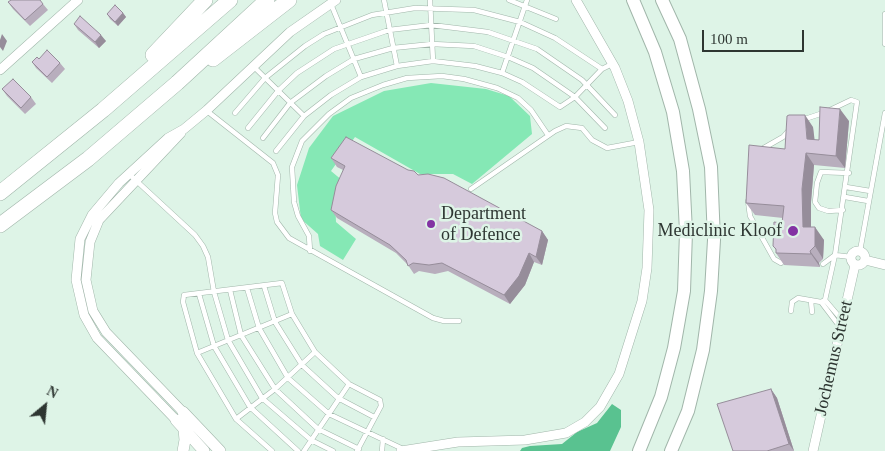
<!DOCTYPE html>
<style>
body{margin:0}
#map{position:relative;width:885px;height:451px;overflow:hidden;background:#def4e7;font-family:Georgia,serif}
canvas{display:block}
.north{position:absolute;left:20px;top:381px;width:50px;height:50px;-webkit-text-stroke:4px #def4e7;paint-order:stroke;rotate:28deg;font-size:14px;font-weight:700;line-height:20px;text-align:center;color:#2e3632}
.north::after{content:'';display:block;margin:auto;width:18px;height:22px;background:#2e3632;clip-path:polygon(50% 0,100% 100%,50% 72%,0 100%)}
.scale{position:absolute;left:702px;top:30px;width:102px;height:22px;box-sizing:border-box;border:2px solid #2e3632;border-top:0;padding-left:6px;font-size:15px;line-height:18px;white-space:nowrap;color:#2e3632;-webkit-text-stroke:4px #def4e7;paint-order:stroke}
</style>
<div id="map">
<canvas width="885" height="451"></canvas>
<div class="north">N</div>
<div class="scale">100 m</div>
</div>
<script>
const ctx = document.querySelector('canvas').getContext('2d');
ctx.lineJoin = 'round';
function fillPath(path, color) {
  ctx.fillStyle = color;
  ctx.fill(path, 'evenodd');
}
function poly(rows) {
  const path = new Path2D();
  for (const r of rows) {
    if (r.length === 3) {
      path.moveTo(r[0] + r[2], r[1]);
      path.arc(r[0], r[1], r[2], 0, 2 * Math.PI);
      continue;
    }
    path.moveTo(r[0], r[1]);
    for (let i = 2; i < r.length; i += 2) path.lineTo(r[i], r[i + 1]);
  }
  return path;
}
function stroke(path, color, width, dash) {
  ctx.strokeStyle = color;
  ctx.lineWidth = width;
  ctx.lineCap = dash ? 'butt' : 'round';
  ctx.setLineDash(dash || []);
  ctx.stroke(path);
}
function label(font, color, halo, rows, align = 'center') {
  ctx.font = font + ' Georgia,serif';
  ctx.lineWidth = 5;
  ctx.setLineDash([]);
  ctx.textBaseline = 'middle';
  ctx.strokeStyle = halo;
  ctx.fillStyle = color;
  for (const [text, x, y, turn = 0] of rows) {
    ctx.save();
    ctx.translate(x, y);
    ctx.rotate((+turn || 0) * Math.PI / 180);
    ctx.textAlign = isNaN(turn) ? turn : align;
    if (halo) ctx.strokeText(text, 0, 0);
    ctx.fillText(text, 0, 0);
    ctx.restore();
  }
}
const green = poly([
 [431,83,486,89,509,96,530,116,532,134,472,184,453,174,420,174,355,137,331,171,343,181,335,200,336,222,356,239,343,260,320,246,318,234,301,219,297,185,309,148,333,116,384,91]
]);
const forest = poly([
 [612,404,621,410,621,427,610,451,520,451,522,448,530,446,562,444,577,432,597,423]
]);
const lane = poly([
 [384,0,397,66],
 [430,0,433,61],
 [509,0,556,19],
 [331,4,361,77],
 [885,14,885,44],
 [253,66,304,116],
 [502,73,527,0],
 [207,111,273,163,278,175,275,213,277,222,289,238,433,318,444,321,459,321],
 [235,113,265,78,305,46,324,34,372,15,415,8,474,10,520,22,555,38,602,69],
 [802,120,823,113],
 [248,128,278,91,297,73,334,49,389,30,431,25,488,32,537,49,582,80,615,115],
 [263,138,290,103,326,76,354,59,393,48,432,44,474,46,508,57,533,68,575,97,605,128],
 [762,149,783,137,790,129],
 [276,151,304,116,331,95,361,77,397,66,433,61,475,66,502,73,522,82,560,107,575,97,602,69,612,64],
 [129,174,195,235,203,246,208,257,214,292,228,340,262,398,311,440,333,451],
 [846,187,870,191],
 [471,189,555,131,566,126,582,128,592,140,607,148,639,142],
 [845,197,868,201],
 [748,201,750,216,774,259,781,263],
 [843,210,828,211,819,208,815,202,817,183,821,172,849,173],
 [310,251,309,236,298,216,294,202,292,167,302,141,329,114,351,98,383,85,407,78,442,76,464,79,497,88,518,98,531,110,548,135],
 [860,251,885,113],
 [823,264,835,255,851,257],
 [264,286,275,322,302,365,338,398,374,417],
 [247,288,259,328,288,378,329,414,403,449],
 [230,290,241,335,275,389,318,429,359,449],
 [199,294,214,346,250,407,298,451],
 [825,300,842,320],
 [811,301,812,312],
 [821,302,840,327],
 [791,311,792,302,798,298,821,302,825,300,835,255,857,102,851,100,830,110],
 [197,353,292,314],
 [236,419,275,389,315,352],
 [272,451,236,419,197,353,183,302,184,295,282,283,292,314,315,352,349,384,380,400,381,406,357,451],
 [304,451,349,384],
 [382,451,383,439]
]);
const street = poly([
 [0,70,78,0],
 [181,133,99,220,90,242,86,280,93,311,106,332,183,412],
 [858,258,7],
 [865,260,885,265],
 [176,420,97,338,84,315,76,280,80,239,92,215,119,183,168,138,184,129,207,110,290,32,336,0],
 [401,451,458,442,525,440,566,433,585,422,600,407,619,374,642,301,647,268,649,210,639,142,628,101,615,68,576,0],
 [813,451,855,265]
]);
const secondary = poly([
 [183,412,220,451],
 [176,420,204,451],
 [183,451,185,440,184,429]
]);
const primary = poly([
 [633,0,655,52,673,112,683,171,686,232,684,291,674,348,661,397,639,451],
 [662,0,680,39,699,109,711,167,714,240,711,291,703,350,688,411,671,451]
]);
const highway = poly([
 [153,55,205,0],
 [213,59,289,0],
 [0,193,103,110,230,0],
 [0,225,88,159,177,83,267,0]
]);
const wall = poly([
 [8,2,43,4,48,10,30,26,13,9],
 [123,13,126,17,118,26,110,19,107,14],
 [74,24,106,41,99,48,78,30],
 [39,59,60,63,65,69,52,83,36,68,32,62],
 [2,89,31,97,36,104,25,114,7,96],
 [849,121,845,168,814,165,811,202,811,227,824,240,823,259,819,263,820,267,784,265,776,253,776,250,773,246,782,223,783,218,755,215,746,203,785,149,813,127,814,140,819,140],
 [331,158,418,175,542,231,548,240,542,265,534,262,525,285,510,304,448,271,435,274,419,271,414,274,408,265,396,253,337,218,331,210,343,170,337,167],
 [771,389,777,398,794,451,733,451]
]);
const shadedWall = poly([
 [123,13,126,17,118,26,115,22],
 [2,34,7,41,3,51,0,47,0,40],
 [101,35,106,41,99,48,95,42],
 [840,109,849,121,845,168,836,156],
 [805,115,813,127,816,151,807,139],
 [806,153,814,165,811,202,811,239,803,227,802,189],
 [815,227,824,240,823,259,815,246],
 [542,231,548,240,542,265,536,257],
 [810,251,819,263,820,267,811,254],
 [529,253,534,262,525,285,510,304,504,295],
 [771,389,777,398,794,451,789,444]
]);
const building = poly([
 [11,0,40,0,43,4,25,20,8,2,11,0],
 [115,5,123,13,115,22,107,14,115,5],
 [80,16,101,35,95,42,74,24,80,16],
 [47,50,60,63,47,77,32,62,37,57,39,59,47,50],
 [13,79,31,97,21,108,2,89,13,79],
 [820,107,840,109,836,156,806,153,802,189,803,227,815,227,815,246,810,251,811,254,776,253,776,249,773,246,774,222,782,223,784,206,746,203,749,145,785,149,787,116,789,115,805,115,807,139,819,140,820,107],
 [346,137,408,170,414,171,418,175,428,174,444,178,542,231,536,257,529,253,519,276,504,295,442,263,429,265,413,263,408,266,406,260,390,245,331,210,336,186,345,166,331,158,346,137],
 [771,389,789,444,767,451,733,451,717,404,771,389]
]);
const markers = [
 [431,224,5,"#8333a3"],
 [793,231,6,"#8333a3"]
];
const poiNames = [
 ["Department",441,214],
 ["of Defence",441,235],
 ["Mediclinic Kloof",782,231,"right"]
];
const streetNames = [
 ["Jochemus Street",834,358,-77]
];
fillPath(green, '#85e8b5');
fillPath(forest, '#59c290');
stroke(lane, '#a1b6aa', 5.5);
stroke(street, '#a1b6aa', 10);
stroke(secondary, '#a1b6aa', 12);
stroke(primary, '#a1b6aa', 14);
stroke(highway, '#a1b6aa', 16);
stroke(lane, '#fff', 4.5);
stroke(street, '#fff', 9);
stroke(secondary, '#fff', 11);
stroke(primary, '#fff', 12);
stroke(highway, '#fff', 15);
fillPath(wall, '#b8aebd');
fillPath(shadedWall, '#968d9a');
fillPath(building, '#d6cadc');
stroke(building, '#968d9a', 1);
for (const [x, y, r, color] of markers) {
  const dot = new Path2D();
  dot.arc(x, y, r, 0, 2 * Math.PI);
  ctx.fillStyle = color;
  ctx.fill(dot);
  stroke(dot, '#def4e7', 2);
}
label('18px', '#2e3632', '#def4e7', poiNames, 'left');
label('18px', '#2e3632', '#def4e7', streetNames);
</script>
